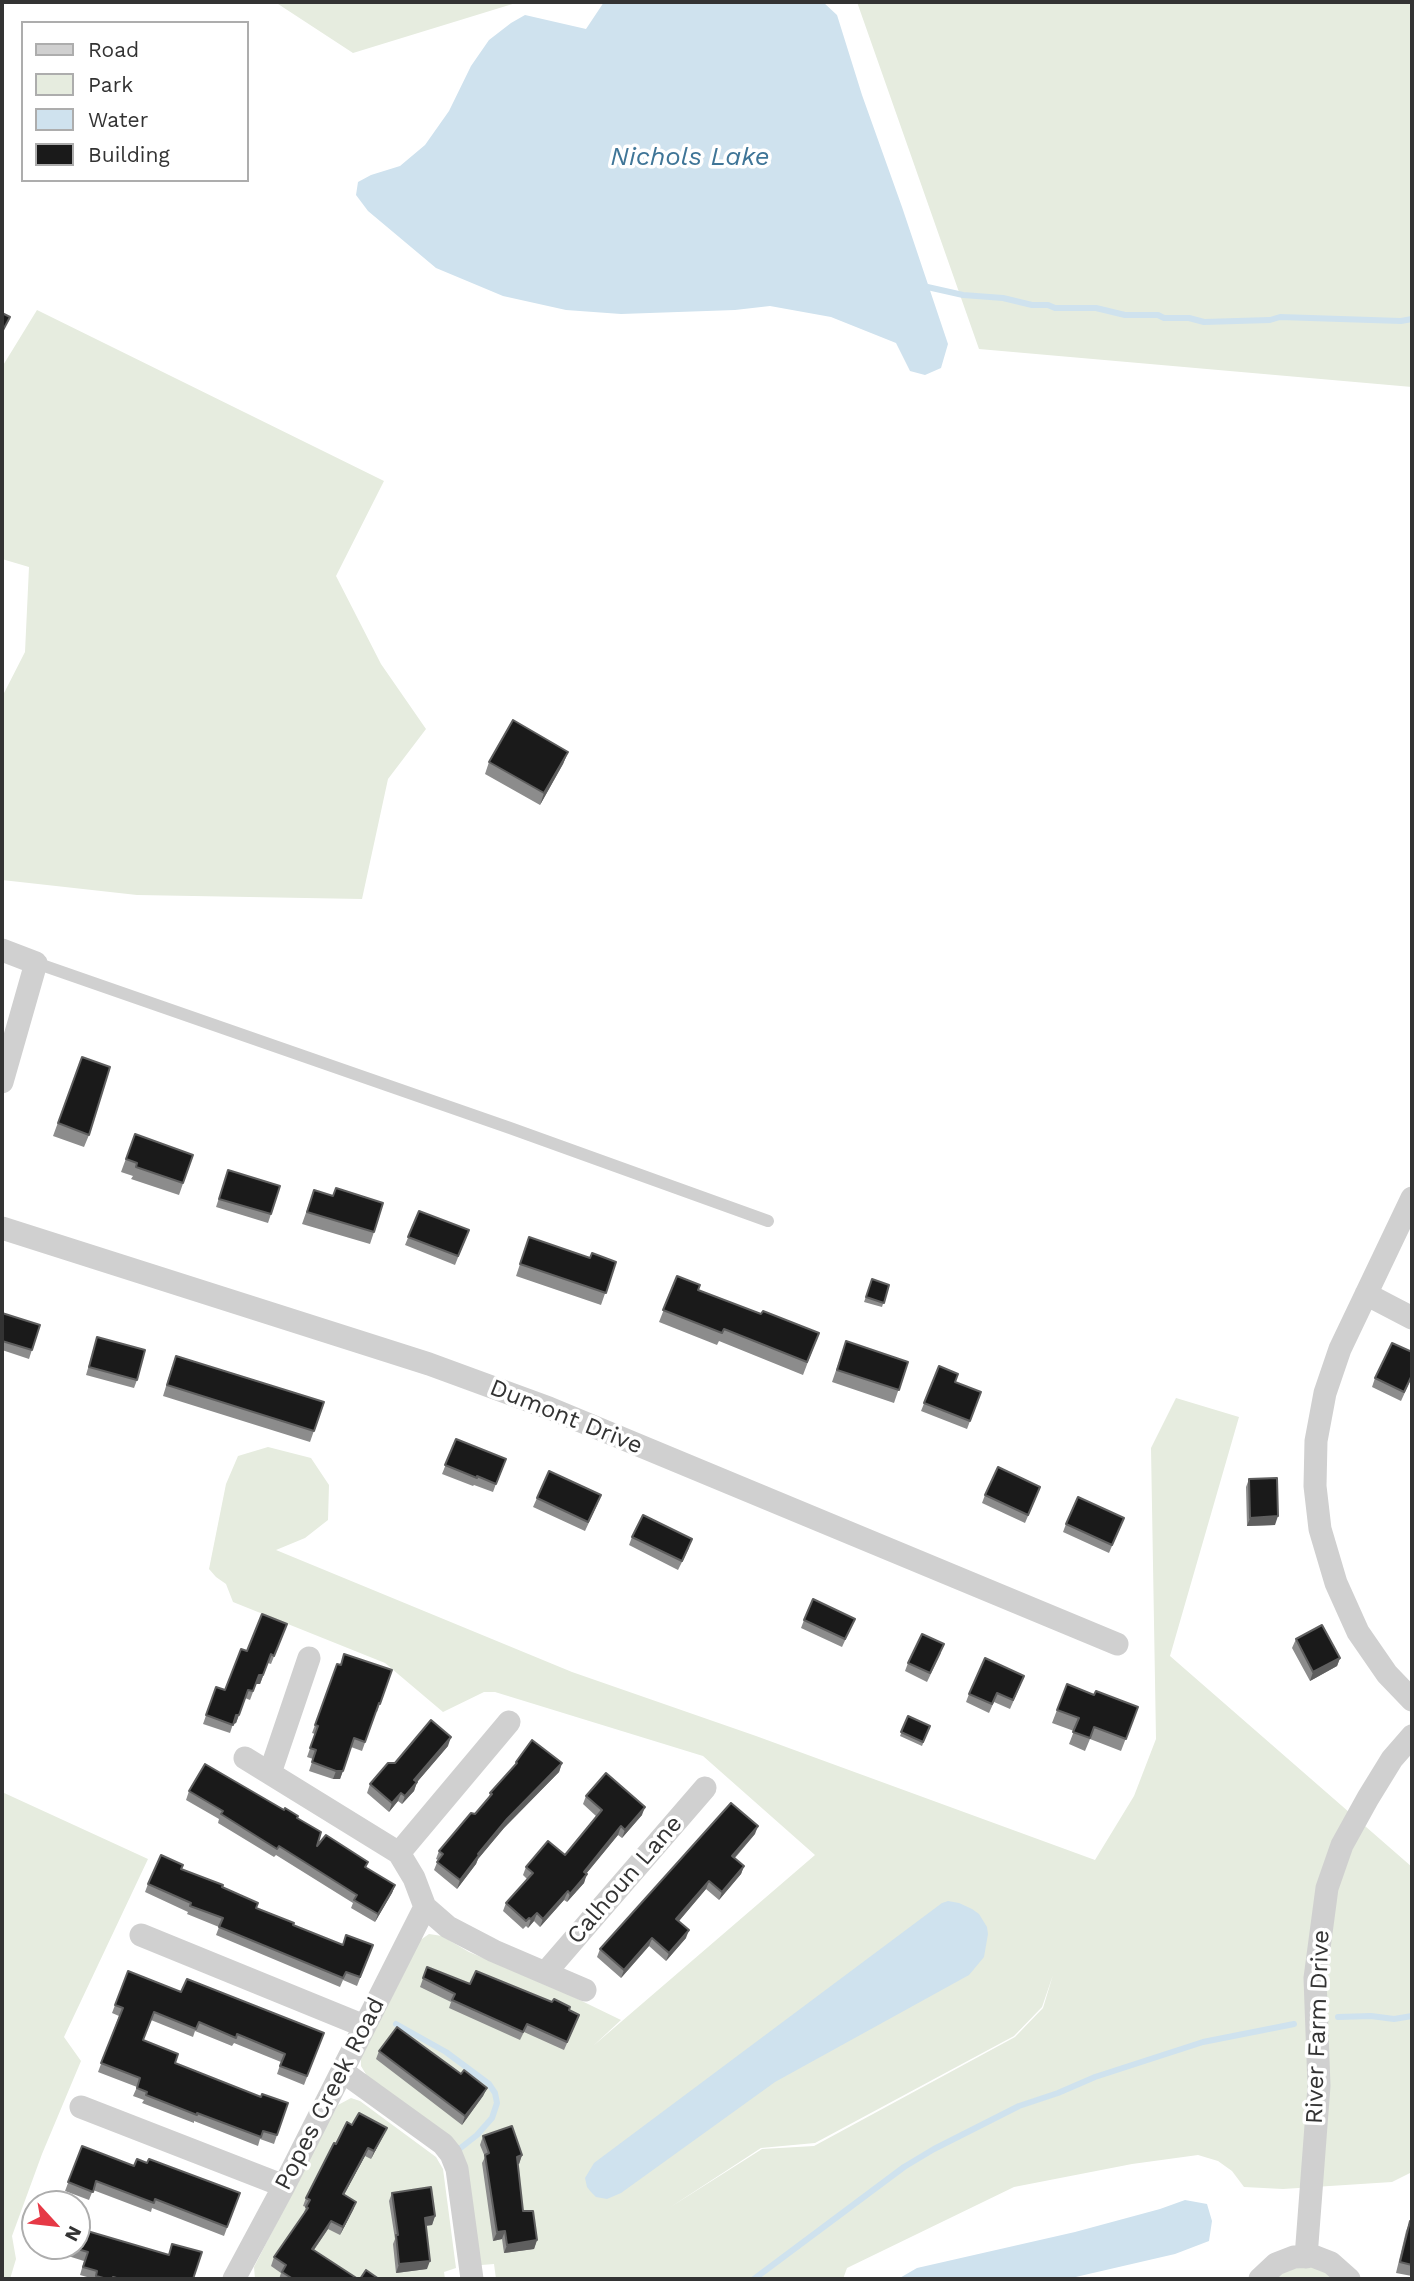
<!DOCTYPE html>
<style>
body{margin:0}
#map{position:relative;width:1414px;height:2281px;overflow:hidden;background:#fff;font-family:"Work Sans",sans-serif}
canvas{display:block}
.frame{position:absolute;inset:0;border:4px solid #333;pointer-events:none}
.legend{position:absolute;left:21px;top:21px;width:228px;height:161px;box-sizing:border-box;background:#fff;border:2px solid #adadad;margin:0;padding:9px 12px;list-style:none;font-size:21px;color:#333}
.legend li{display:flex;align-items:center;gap:14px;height:35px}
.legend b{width:35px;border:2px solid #adadad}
.north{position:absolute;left:21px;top:2190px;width:70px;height:70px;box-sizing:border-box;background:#fff;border:2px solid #adadad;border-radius:50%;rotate:117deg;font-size:19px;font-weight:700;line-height:28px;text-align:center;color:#333}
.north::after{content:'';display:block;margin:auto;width:24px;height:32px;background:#e63946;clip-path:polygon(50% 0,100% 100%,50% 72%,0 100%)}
</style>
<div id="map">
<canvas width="1414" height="2281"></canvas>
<div class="frame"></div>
<ul class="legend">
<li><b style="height:9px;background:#d0d0d0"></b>Road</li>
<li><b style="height:19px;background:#e6ecdf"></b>Park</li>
<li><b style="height:19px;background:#cfe2ee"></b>Water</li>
<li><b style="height:19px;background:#1a1a1a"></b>Building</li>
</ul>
<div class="north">N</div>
</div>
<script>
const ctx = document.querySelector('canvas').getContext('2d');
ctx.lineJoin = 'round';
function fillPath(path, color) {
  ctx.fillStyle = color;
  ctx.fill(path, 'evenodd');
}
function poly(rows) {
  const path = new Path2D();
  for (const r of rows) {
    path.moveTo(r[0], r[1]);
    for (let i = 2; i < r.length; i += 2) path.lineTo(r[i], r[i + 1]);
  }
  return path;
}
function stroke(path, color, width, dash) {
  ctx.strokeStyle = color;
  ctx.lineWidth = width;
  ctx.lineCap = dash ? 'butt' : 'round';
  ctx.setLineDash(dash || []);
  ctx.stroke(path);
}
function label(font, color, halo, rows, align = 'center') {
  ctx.font = font + ' "Work Sans",sans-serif';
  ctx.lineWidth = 7;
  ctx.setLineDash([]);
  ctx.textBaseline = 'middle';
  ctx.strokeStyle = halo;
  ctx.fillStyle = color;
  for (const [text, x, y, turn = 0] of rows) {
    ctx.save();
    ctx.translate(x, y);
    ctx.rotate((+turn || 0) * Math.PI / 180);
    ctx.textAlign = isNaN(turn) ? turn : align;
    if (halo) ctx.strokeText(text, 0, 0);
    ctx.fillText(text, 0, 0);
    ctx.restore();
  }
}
const green = poly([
 [275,2,519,2,353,53],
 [857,2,1412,2,1412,387,979,349],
 [37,310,384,481,336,576,381,664,426,729,388,779,362,899,137,895,2,880,2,697,25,652,29,567,2,559,2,367],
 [1176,1398,1239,1417,1170,1656,1412,1867,1412,2172,1392,2182,1283,2189,1244,2187,1232,2171,1218,2161,1198,2155,1132,2164,1014,2187,847,2268,843,2279,496,2279,494,2264,481,2265,466,2166,367,2076,361,2066,361,2058,419,1941,429,1934,442,1936,469,1952,555,1988,621,2020,593,2046,815,1855,703,1756,495,1692,484,1692,443,1712,385,1663,233,1602,226,1584,216,1577,209,1569,226,1484,238,1456,268,1447,311,1458,329,1485,328,1520,305,1538,276,1550,572,1672,756,1736,1095,1860,1134,1796,1156,1739,1151,1448],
 [1053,1975,1043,2008,1015,2037,814,2146,762,2149,669,2208,761,2148,815,2143,1014,2036,1042,2007],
 [2,1792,148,1859,64,2037,81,2061,42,2154,12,2236,16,2259,10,2279,2,2279],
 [351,2098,360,2101,436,2157,443,2169,456,2268,444,2272,445,2279,255,2279,254,2267,329,2121,338,2105],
 [1317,2265,1340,2279,1272,2279,1287,2267]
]);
const water = poly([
 [604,2,823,2,837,15,862,95,902,207,948,344,941,368,925,375,910,371,896,343,831,317,770,306,735,310,621,314,566,310,503,296,436,268,368,211,356,195,358,182,371,175,400,166,425,145,449,111,471,66,489,40,511,23,525,15,586,29],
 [948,1901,959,1903,972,1909,979,1914,987,1927,988,1934,984,1957,969,1975,775,2082,621,2193,607,2199,596,2197,591,2192,587,2187,585,2178,594,2163,942,1903],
 [1185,2200,1207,2204,1212,2221,1209,2241,1175,2254,1067,2279,898,2279,917,2268,1075,2232,1160,2209]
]);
const stream = poly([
 [923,286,963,295,1003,298,1032,305,1048,305,1055,308,1096,308,1125,315,1158,315,1164,318,1189,318,1204,322,1270,320,1280,317,1401,321,1412,319],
 [1338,2017,1371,2016,1394,2019,1412,2016],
 [396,2024,446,2052,489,2084,495,2093,497,2103,492,2118,477,2135,458,2150],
 [754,2279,904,2167,934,2149,1019,2106,1058,2093,1095,2077,1203,2042,1294,2024]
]);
const service = poly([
 [36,963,510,1128,768,1221]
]);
const minor = poly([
 [2,950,36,963,2,1082],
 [1412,1198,1340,1349,1325,1393,1316,1441,1315,1486,1320,1529,1336,1583,1358,1632,1387,1674,1412,1700],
 [2,1228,429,1364,549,1408,1117,1644],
 [1366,1294,1412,1318],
 [245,1758,399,1853,414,1878,425,1907,448,1927,494,1951,585,1990],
 [270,1773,309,1658],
 [399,1853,509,1722],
 [141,1935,364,2026],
 [546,1972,705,1788],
 [342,2071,443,2144,451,2154,457,2169,472,2279],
 [81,2107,284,2186],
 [1306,2257,1319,2086,1315,1978,1327,1888,1342,1845,1368,1798,1392,1759,1412,1736],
 [234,2279,284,2186,425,1907],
 [1260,2279,1276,2264,1294,2257,1313,2256,1331,2263,1349,2279]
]);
const wall = poly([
 [568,752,563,764,540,805,485,774,489,762],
 [82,1057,89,1135,84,1147,53,1136],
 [135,1134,193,1155,179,1195,131,1179,133,1176,121,1172],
 [228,1170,271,1214,268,1223,216,1207],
 [314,1190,333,1196,374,1232,370,1244,302,1224],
 [419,1211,469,1230,455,1265,405,1245],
 [529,1237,590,1258,616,1262,601,1305,516,1276],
 [677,1276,698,1290,761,1314,819,1333,803,1375,719,1341,717,1345,659,1322],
 [872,1279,889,1285,882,1307,864,1302],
 [2,1313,40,1325,29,1359,2,1350],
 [97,1337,137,1380,134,1388,86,1375],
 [846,1341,908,1362,894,1403,832,1382],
 [939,1366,955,1382,981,1392,967,1429,921,1411],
 [172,1367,324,1402,310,1442,163,1396],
 [1412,1377,1401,1401,1372,1387,1375,1378],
 [456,1439,505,1459,493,1492,474,1485,473,1486,442,1474],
 [1249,1479,1275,1525,1247,1526,1246,1487],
 [985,1495,1037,1495,1025,1523,982,1503],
 [537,1498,598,1503,585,1531,533,1507],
 [1124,1518,1109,1553,1063,1532,1066,1524],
 [632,1537,689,1548,678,1570,629,1545],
 [855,1619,842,1647,801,1628,804,1620],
 [287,1624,271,1664,268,1663,260,1684,256,1684,250,1700,245,1698,236,1723,233,1724,230,1733,203,1724,216,1687,225,1690],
 [1296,1639,1340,1658,1337,1666,1310,1681,1292,1648],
 [941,1653,927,1682,905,1671,908,1663],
 [341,1665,392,1670,377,1712,376,1712,362,1751,351,1747,340,1779,333,1779,309,1771,313,1759,307,1757,315,1734,312,1733,315,1725],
 [1021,1684,1010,1709,994,1702,989,1713,966,1702,969,1694],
 [1067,1684,1094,1695,1138,1707,1121,1751,1090,1739,1085,1751,1069,1744,1074,1731,1052,1723],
 [908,1716,930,1726,922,1746,900,1736],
 [448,1746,417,1782,414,1791,402,1804,398,1801,389,1812,367,1793,370,1784,395,1763],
 [516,1762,562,1763,559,1772,504,1828,478,1859,476,1864,457,1889,434,1870,438,1860,436,1859,439,1851,475,1814,489,1798,490,1793,514,1767],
 [189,1791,297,1818,317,1846,368,1862,366,1868,395,1885,392,1893,375,1922,351,1908,353,1903,276,1855,274,1857,218,1823,219,1819,186,1800],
 [586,1796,642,1815,622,1838,618,1835,586,1874,584,1883,567,1902,564,1900,540,1927,534,1921,528,1928,526,1926,523,1929,503,1911,506,1903,527,1879,523,1875,526,1867,565,1855,596,1816,583,1804],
 [755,1834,735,1858,744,1866,741,1874,719,1900,706,1889,679,1921,686,1938,666,1961,649,1946,621,1978,597,1957,600,1949],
 [181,1869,222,1887,256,1908,293,1925,343,1945,373,1945,357,1986,343,1980,340,1987,216,1935,219,1927,187,1914,188,1912,145,1892,148,1884],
 [427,1967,470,1984,569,2010,576,2023,564,2050,524,2032,520,2040,449,2008,451,2002,420,1987],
 [128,1971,181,1992,324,2033,304,2085,277,2074,281,2062,234,2043,232,2046,195,2031,193,2037,151,2020,143,2040,175,2063,261,2097,288,2103,274,2144,260,2139,258,2146,194,2121,194,2123,142,2103,144,2100,133,2096,137,2087,98,2072,119,2016,112,2013],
 [379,2051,461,2074,487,2088,483,2096,462,2125,376,2059],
 [352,2125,383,2136,371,2159,365,2156,344,2195,356,2202,353,2210,340,2235,328,2229,314,2250,358,2279,279,2279,281,2273,271,2266,274,2257,303,2215,306,2207,303,2206,306,2198],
 [483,2136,522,2155,519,2164,518,2164,523,2211,537,2240,534,2249,504,2253,502,2239,493,2241,482,2163,485,2157,480,2145],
 [82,2146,134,2166,240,2193,224,2236,152,2208,151,2212,93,2190,89,2200,65,2191],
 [392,2193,435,2216,432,2225,426,2226,427,2269,396,2273,393,2244,395,2239,389,2201],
 [1410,2221,1412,2221,1412,2276,1396,2273,1406,2231],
 [36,2246,77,2246,193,2279,94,2279,80,2275,84,2261]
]);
const shadedWall = poly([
 [568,752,563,764,540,805,544,793],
 [1278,1516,1275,1525,1247,1526,1250,1518],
 [271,1654,260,1684,256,1684,259,1675],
 [1340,1658,1337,1666,1310,1681,1313,1672],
 [236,1715,239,1715,236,1723,233,1724],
 [451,1737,448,1746,412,1788,417,1782,414,1791,402,1804,405,1796,414,1780],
 [562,1763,559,1772,504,1828,478,1859,476,1864,457,1889,460,1880,478,1854,507,1819],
 [336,1771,343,1771,340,1779,333,1779],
 [401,1793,398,1801,389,1812,392,1803],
 [645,1807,642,1815,622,1838,625,1830],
 [621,1826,618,1835,581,1880,584,1872],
 [758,1826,755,1834,729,1864,732,1856],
 [744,1866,741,1874,719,1900,722,1892],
 [587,1874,584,1883,567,1902,570,1894],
 [709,1881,706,1889,673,1928,676,1919],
 [395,1885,392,1893,375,1922,378,1914],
 [568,1891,564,1900,540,1927,543,1919],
 [537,1913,534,1921,528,1928,531,1919],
 [689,1930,686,1938,666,1961,669,1953],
 [652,1938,649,1946,621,1978,624,1970],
 [487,2088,483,2096,462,2125,465,2116],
 [387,2128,383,2136,371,2159,374,2151],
 [368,2148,365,2156,340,2202,343,2194],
 [522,2155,519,2164,514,2166,517,2157],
 [356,2202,353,2210,340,2235,343,2227],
 [435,2216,432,2225,422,2226,425,2218],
 [331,2221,328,2229,309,2257,312,2249],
 [505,2231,502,2239,493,2241,497,2232],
 [537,2240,534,2249,504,2253,507,2245],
 [430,2261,427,2269,396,2273,399,2264]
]);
const building = poly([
 [2,313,10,317,2,332,2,313],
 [513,720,568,752,544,793,489,762,513,720],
 [82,1057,110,1067,89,1135,58,1123,82,1057],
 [135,1134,193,1155,183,1183,136,1167,137,1163,126,1159,135,1134],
 [228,1170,280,1186,271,1214,219,1199,228,1170],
 [336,1188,383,1203,374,1232,307,1212,314,1190,333,1196,336,1188],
 [419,1211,469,1230,458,1256,408,1237,419,1211],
 [529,1237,590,1258,592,1253,616,1262,606,1293,520,1264,529,1237],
 [677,1276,700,1285,698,1290,761,1314,763,1311,819,1333,807,1362,724,1329,722,1333,663,1310,677,1276],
 [872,1279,889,1285,884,1303,866,1297,872,1279],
 [2,1313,40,1325,32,1350,2,1341,2,1313],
 [97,1337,145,1350,137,1380,89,1367,97,1337],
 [846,1341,908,1362,899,1390,837,1370,846,1341],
 [1392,1343,1412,1352,1412,1375,1404,1392,1375,1378,1392,1343],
 [176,1356,324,1402,314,1431,167,1385,176,1356],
 [939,1366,958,1374,955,1382,981,1392,970,1421,924,1403,939,1366],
 [456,1439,506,1459,496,1484,477,1476,477,1478,445,1465,456,1439],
 [998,1467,1040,1487,1028,1515,985,1495,998,1467],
 [549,1471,601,1495,588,1522,537,1498,549,1471],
 [1277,1478,1278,1516,1250,1518,1249,1479,1277,1478],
 [1078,1497,1124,1518,1112,1545,1066,1524,1078,1497],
 [643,1515,692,1539,682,1561,632,1537,643,1515],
 [813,1599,855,1619,845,1639,804,1620,813,1599],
 [262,1614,287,1624,274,1656,271,1654,263,1675,259,1675,253,1691,248,1690,239,1715,236,1715,233,1725,206,1715,216,1687,225,1690,241,1649,247,1651,262,1614],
 [1322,1625,1340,1658,1313,1672,1296,1639,1322,1625],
 [922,1634,944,1644,930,1673,908,1663,922,1634],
 [344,1654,392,1670,380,1704,379,1703,365,1742,354,1738,343,1771,336,1771,312,1762,316,1750,310,1748,318,1726,315,1725,337,1664,341,1665,344,1654],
 [985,1658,1024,1676,1013,1700,997,1693,992,1704,969,1694,985,1658],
 [1067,1684,1094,1695,1096,1691,1138,1707,1126,1739,1094,1727,1090,1738,1073,1732,1079,1718,1057,1710,1067,1684],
 [908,1716,930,1726,923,1742,901,1732,908,1716],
 [431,1720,451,1737,414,1780,417,1782,405,1796,401,1793,392,1803,370,1784,388,1763,395,1763,431,1720],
 [532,1740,562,1763,507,1819,478,1854,479,1855,460,1880,437,1862,443,1854,439,1851,471,1813,475,1814,492,1794,490,1793,517,1763,516,1762,532,1740],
 [205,1764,284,1810,285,1808,298,1816,297,1818,321,1832,317,1846,326,1835,368,1862,365,1867,395,1885,378,1914,354,1900,357,1895,279,1846,277,1849,221,1814,223,1811,189,1791,205,1764],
 [606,1773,645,1807,625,1830,621,1826,584,1872,587,1874,570,1894,568,1891,543,1919,537,1913,531,1919,529,1918,526,1921,506,1903,533,1873,526,1867,548,1841,565,1855,602,1810,586,1796,606,1773],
 [731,1803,758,1826,732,1856,744,1866,722,1892,709,1881,676,1919,689,1930,669,1953,652,1938,624,1970,600,1949,731,1803],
 [161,1855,183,1865,181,1869,223,1885,222,1887,258,1903,256,1908,294,1923,293,1925,343,1945,346,1935,373,1945,360,1977,346,1972,343,1978,219,1927,223,1918,190,1906,191,1903,148,1884,161,1855],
 [427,1967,470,1984,476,1971,552,2002,554,1999,570,2007,569,2010,579,2015,567,2042,527,2024,523,2032,452,2000,455,1994,423,1978,427,1967],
 [128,1971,181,1992,187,1979,324,2033,307,2076,280,2066,285,2054,237,2034,236,2038,199,2022,196,2029,154,2012,143,2040,178,2054,175,2063,261,2097,262,2094,288,2103,277,2135,263,2131,261,2137,197,2113,197,2115,146,2095,147,2092,137,2088,140,2078,101,2063,123,2008,115,2005,128,1971],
 [397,2027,461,2074,464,2070,487,2088,465,2116,379,2051,397,2027],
 [359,2113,387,2128,374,2151,368,2148,343,2194,356,2202,343,2227,331,2221,312,2249,358,2279,293,2279,282,2272,286,2265,274,2257,308,2208,306,2207,310,2200,306,2198,334,2143,336,2144,347,2122,352,2125,359,2113],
 [512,2126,522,2155,517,2157,523,2211,533,2211,537,2240,507,2245,505,2231,497,2232,485,2155,489,2153,483,2136,512,2126],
 [82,2146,134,2166,137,2159,147,2163,149,2159,240,2193,227,2227,155,2199,154,2203,96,2181,93,2192,68,2182,82,2146],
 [431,2187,435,2216,425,2218,430,2261,399,2264,396,2235,398,2235,392,2193,431,2187],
 [1410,2221,1412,2221,1412,2265,1400,2262,1410,2221],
 [77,2228,169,2255,172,2244,202,2252,193,2279,120,2279,113,2277,112,2279,107,2279,96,2276,97,2271,83,2267,88,2252,67,2246,77,2246,77,2228],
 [366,2270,379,2279,360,2279,366,2270]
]);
const streetNames = [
 ["Dumont Drive",566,1417,22],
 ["Calhoun Lane",625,1880,-49],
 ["River Farm Drive",1318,2027,-88],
 ["Popes Creek Road",330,2094,-63]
];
const waterNames = [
 ["Nichols Lake",690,157]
];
fillPath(green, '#e6ecdf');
fillPath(water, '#cfe2ee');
stroke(stream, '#cfe2ee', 6);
stroke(service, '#d0d0d0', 12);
stroke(minor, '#d0d0d0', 23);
fillPath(wall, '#8c8c8c');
fillPath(shadedWall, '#5f5f5f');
fillPath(building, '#1a1a1a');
stroke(building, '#5f5f5f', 2);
label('24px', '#333', '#fff', streetNames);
label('italic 26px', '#3f7597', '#fff', waterNames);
</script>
